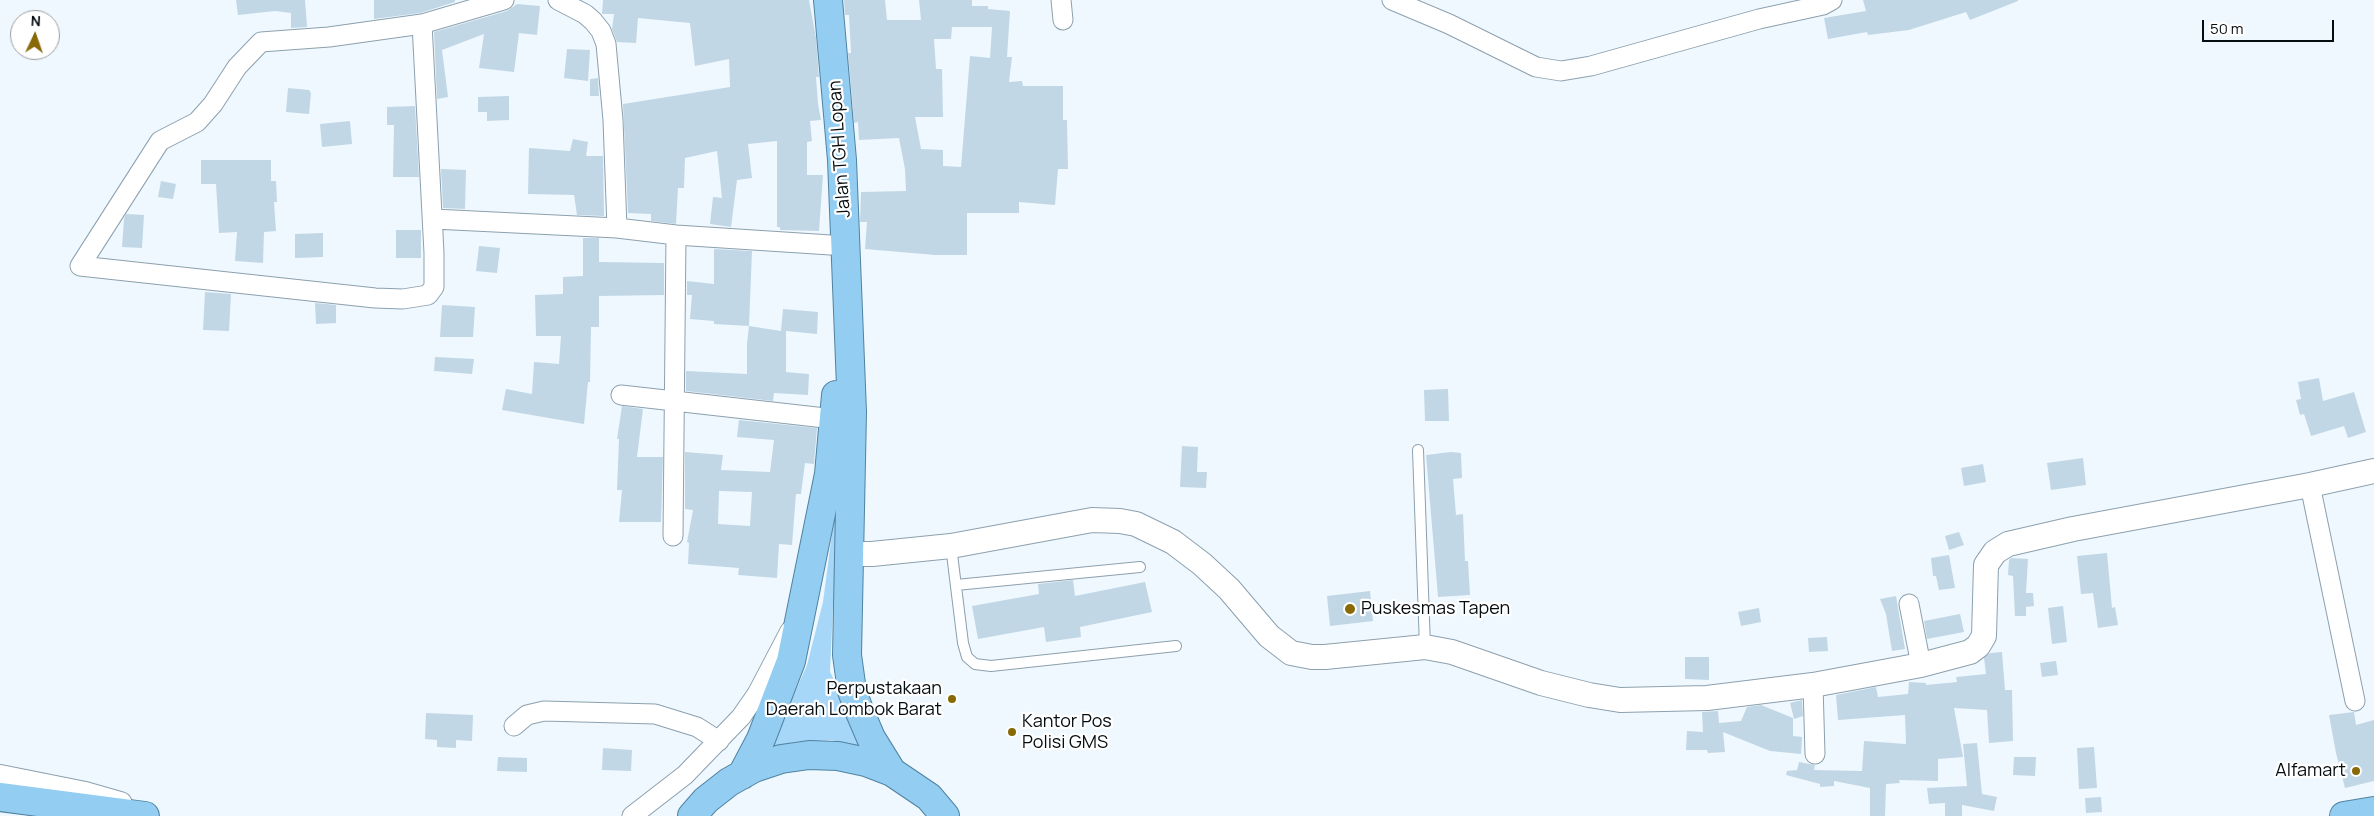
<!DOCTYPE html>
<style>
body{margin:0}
#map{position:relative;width:2374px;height:816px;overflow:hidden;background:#eff8fe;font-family:Manrope,sans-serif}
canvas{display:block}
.north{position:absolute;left:10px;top:10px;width:50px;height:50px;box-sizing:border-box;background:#fff;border:1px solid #9b9ea0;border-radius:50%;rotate:3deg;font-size:14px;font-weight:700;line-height:20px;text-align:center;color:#060d11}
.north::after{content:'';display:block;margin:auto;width:18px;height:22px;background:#886906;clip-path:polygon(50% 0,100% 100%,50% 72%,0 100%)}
.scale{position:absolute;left:2202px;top:20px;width:132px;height:22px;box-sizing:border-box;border:2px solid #060d11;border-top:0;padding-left:6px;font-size:15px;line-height:18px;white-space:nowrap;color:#060d11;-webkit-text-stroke:4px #fff;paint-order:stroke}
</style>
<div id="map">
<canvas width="2374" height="816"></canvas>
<div class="north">N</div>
<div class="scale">50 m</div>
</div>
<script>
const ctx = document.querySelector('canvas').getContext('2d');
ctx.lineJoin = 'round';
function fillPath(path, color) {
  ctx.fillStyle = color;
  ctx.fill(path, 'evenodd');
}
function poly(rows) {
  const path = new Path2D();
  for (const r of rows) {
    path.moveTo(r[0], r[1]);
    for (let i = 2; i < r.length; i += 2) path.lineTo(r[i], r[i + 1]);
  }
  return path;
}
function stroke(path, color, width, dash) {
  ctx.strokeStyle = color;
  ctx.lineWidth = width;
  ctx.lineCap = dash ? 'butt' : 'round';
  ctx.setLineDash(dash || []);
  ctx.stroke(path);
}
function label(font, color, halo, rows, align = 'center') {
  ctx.font = font + ' Manrope,sans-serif';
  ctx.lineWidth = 4.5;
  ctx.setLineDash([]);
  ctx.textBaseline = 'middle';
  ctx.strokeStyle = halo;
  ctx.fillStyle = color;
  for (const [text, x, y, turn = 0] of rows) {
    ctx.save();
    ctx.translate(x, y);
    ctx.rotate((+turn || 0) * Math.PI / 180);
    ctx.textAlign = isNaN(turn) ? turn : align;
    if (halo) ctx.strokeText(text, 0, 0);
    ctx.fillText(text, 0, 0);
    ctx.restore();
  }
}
const green = poly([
 [838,488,846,488,833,605,830,672,873,750,832,740,794,742,769,751,807,665,823,602]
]);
const building = poly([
 [236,0,305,0,307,27,291,28,291,13,275,11,238,15],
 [374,0,455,0,455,2,420,13,374,19],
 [603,0,809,0,816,38,819,77,816,77,818,104,821,120,810,121,812,141,807,142,807,175,823,175,819,231,780,230,780,227,777,227,777,141,748,144,752,178,737,180,731,227,710,224,713,197,722,198,717,151,685,158,684,188,678,188,676,224,651,221,651,214,628,213,623,104,730,87,729,59,695,66,690,23,638,18,636,43,617,42,612,29,614,14,602,14],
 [844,0,885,0,887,20,921,20,919,0,972,0,972,6,988,6,988,9,1010,11,1007,57,1012,57,1009,82,1022,81,1023,86,1063,86,1063,120,1067,120,1068,169,1058,169,1055,205,1019,202,1019,213,967,213,967,255,935,255,865,249,867,222,860,222,861,192,906,191,905,169,899,138,859,140,858,122,854,123,848,53,851,53,849,15,845,15],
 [952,27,992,27,990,58,970,56,961,167,943,166,943,150,921,149,915,117,943,117,942,69,936,69,934,39,951,39],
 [1863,0,2018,0,2018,1,1970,20,1966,12,1909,30,1868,35,1867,32,1828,39,1824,18,1866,11],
 [517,4,540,6,537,35,519,33,514,72,479,68,484,34,442,50,448,97,437,99,434,32,507,11],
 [567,49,590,50,588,81,564,78],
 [598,78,599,96,590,96,590,79],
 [288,88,309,90,311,93,309,114,286,112],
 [509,96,509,120,487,121,487,112,478,112,478,97],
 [415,106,419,177,393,177,394,125,387,125,387,107],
 [350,121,352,144,322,147,320,124],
 [573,139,588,142,586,156,603,156,604,216,577,215,574,195,528,194,529,148,570,151],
 [201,160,271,160,271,181,276,181,277,202,274,202,276,231,264,232,263,263,235,261,237,232,219,233,216,184,201,184],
 [441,169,466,170,465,209,443,208],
 [161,181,176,184,173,199,158,197],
 [126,214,144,215,142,248,122,247,124,219],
 [396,230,421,230,421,258,396,258],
 [323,233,323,257,295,258,295,234],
 [583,238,599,238,599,262,664,263,664,295,599,296,599,327,591,327,590,382,588,382,584,424,502,410,506,389,532,394,534,362,559,364,561,336,536,336,535,295,563,294,563,277,583,276],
 [479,246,500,248,497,273,476,271],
 [714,249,752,251,749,326,781,331,783,309,818,312,817,334,786,331,786,372,809,374,808,395,774,393,773,401,686,391,686,371,747,374,747,344,749,326,714,324,714,321,690,319,692,295,687,295,687,281,714,284],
 [205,292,231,294,229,331,203,330],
 [315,303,336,305,336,323,316,324],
 [442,305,475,307,473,337,440,337],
 [435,357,474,359,472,374,434,371],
 [2319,378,2323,401,2354,392,2366,432,2348,438,2344,426,2311,436,2304,414,2300,415,2296,400,2301,399,2298,382],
 [1448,389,1449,421,1425,421,1424,390],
 [622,406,643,409,637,457,663,457,661,522,619,522,622,490,617,490,619,439,617,439],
 [739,420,817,428,814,464,805,463,801,494,796,494,792,545,779,544,777,578,738,575,739,568,688,564,689,543,687,542,693,510,685,509,685,452,723,455,721,470,770,472,774,440,737,437],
 [719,491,752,492,750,526,718,524],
 [1182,446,1198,447,1197,472,1207,472,1206,488,1180,487],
 [1451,452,1461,453,1462,478,1453,479,1456,515,1463,514,1465,561,1468,561,1470,595,1438,597,1426,455],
 [2083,458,2086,485,2051,490,2047,463],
 [1983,464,1986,482,1964,486,1961,468],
 [1959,532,1964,545,1949,550,1945,536],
 [2107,553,2112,608,2115,607,2118,625,2098,628,2093,593,2081,594,2077,556],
 [1949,555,1955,588,1939,590,1936,576,1933,576,1931,558],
 [2011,558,2028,559,2026,593,2033,593,2034,606,2026,607,2026,616,2015,616,2013,576,2008,575,2009,560],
 [1073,580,1075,596,1145,582,1152,612,1080,627,1081,637,1046,642,1044,627,978,639,972,606,1039,594,1038,584],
 [1370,591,1373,621,1330,626,1327,596],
 [1896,596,1905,649,1892,651,1886,614,1880,599],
 [2063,606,2067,642,2052,644,2048,608],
 [1759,608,1761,622,1741,626,1738,612],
 [1960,614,1964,632,1927,639,1924,621],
 [1827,637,1828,651,1809,652,1808,638],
 [2002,652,2005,690,2012,690,2013,741,1989,743,1987,710,1954,708,1963,757,1938,759,1938,781,1899,780,1900,783,1886,784,1885,816,1870,816,1870,788,1834,781,1834,786,1820,787,1820,784,1786,775,1787,771,1797,770,1799,762,1815,765,1814,770,1862,771,1864,741,1906,744,1905,715,1838,720,1836,695,1876,687,1878,697,1908,694,1909,682,1926,683,1926,685,1957,682,1956,677,1986,674,1984,658,1990,653],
 [1685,657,1709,657,1709,680,1685,679],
 [2056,661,2058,675,2042,677,2040,663],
 [1802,700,1803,716,1794,719,1790,703],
 [1761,705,1793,718,1793,736,1802,737,1801,754,1770,751,1723,732,1725,752,1708,753,1707,750,1686,750,1687,731,1703,732,1702,712,1718,711,1719,723,1741,721,1747,707],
 [2354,712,2356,725,2374,720,2374,781,2345,788,2336,753,2329,715],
 [426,713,473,715,472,741,456,740,456,748,437,747,437,740,425,739],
 [1977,743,1982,794,1997,797,1994,811,1962,805,1962,816,1945,816,1945,803,1929,804,1927,788,1967,786,1963,744],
 [2094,747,2097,788,2079,789,2077,748],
 [603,748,632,750,631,771,602,770],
 [498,757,527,758,527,772,497,771],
 [2014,757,2036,757,2035,776,2013,775],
 [2101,797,2102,812,2086,813,2085,798]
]);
const service = poly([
 [1418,450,1425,647],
 [951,546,963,643,967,657,975,664,991,666,1176,646],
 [956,585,1140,567]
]);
const minor = poly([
 [558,0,585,14,593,21,601,31,606,44,613,120,617,228],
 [1061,0,1063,20],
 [1392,0,1449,24,1536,67,1561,71,1591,66,1759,19,1823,5,1832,0],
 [422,24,434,253,434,287,428,295,403,299,375,298,80,266,160,141,197,122,213,104,237,67,261,42,329,37,422,24,504,0],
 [433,219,617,228,676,235,846,246],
 [621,395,834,419],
 [2310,485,2355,701],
 [673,536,676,235],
 [1909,604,1921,665],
 [1813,685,1815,754],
 [514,726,527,715,544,711,655,714,697,727,719,741],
 [632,816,685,775,741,717,757,694,790,631]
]);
const tertiary = poly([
 [848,554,872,554,951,546,1092,520,1120,521,1136,524,1173,542,1202,564,1229,589,1269,636,1291,653,1312,657,1325,657,1425,647,1452,652,1541,683,1589,695,1620,700,1707,698,1813,685,1921,665,1970,652,1978,646,1984,636,1986,565,1995,552,2008,544,2073,529,2310,485,2374,471],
 [0,777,85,794,120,804]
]);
const trunk = poly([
 [828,0,842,160,852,412,847,655,852,691,859,710,871,738,892,772],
 [742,775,761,739,791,661,829,474,836,395],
 [0,797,145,816],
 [692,816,706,800,729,782,754,768,781,759,809,755,838,756,866,762,892,772,929,797,945,816],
 [2344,816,2374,811]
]);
const markers = [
 [1350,609,6,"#886906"],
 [952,699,5,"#886906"],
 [1012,732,5,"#886906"],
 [2356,771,5,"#886906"]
];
const streetNames = [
 ["Jalan TGH Lopan",840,149,-94]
];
const poiNames = [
 ["Puskesmas Tapen",1361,609],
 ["Perpustakaan",942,689,"right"],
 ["Daerah Lombok Barat",942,710,"right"],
 ["Kantor Pos",1022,722],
 ["Polisi GMS",1022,743],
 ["Alfamart",2346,771,"right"]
];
fillPath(green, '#a6d7f8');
fillPath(building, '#c1d7e6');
stroke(service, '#8ca0ae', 12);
stroke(minor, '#8ca0ae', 21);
stroke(tertiary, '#8ca0ae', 26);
stroke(trunk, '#5082a1', 30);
stroke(service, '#fff', 10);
stroke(minor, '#fff', 19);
stroke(tertiary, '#fff', 24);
stroke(trunk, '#93cef2', 28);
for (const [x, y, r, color] of markers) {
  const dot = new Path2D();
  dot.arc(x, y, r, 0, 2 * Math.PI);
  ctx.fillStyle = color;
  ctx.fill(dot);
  stroke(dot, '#fff', 2);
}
label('18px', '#060d11', '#fff', streetNames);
label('18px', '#060d11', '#fff', poiNames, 'left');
</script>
